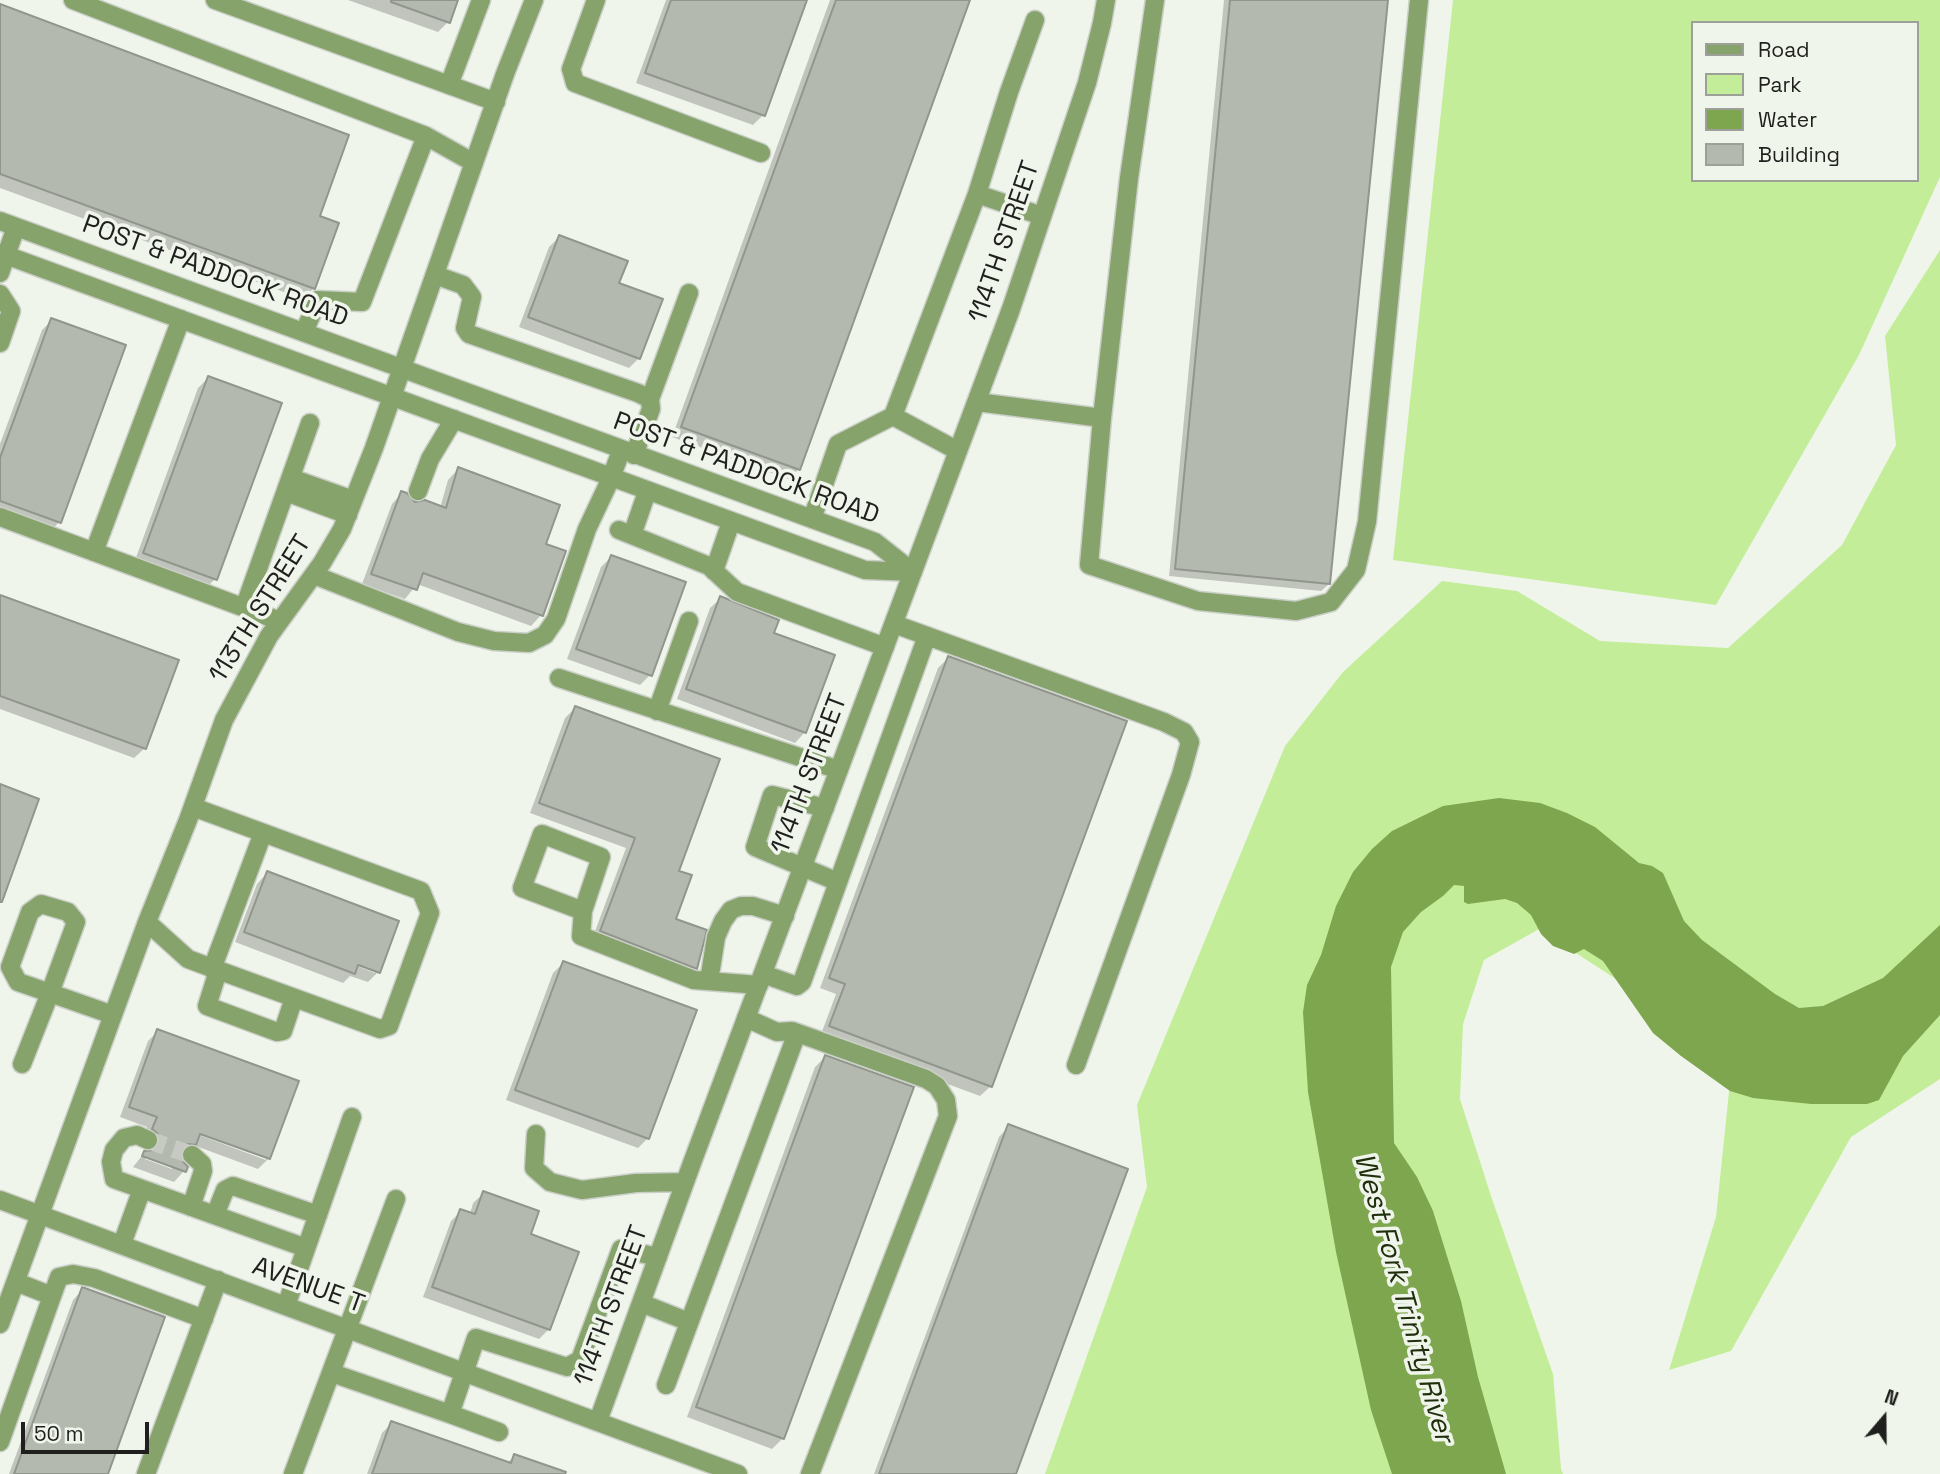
<!DOCTYPE html>
<style>
body{margin:0}
#map{position:relative;width:1940px;height:1474px;overflow:hidden;background:#f0f5ec;font-family:"Space Grotesk",sans-serif}
canvas{display:block}
.legend{position:absolute;left:1691px;top:21px;width:228px;height:161px;box-sizing:border-box;background:#f0f5ec;border:2px solid #9ca099;margin:0;padding:9px 12px;list-style:none;font-size:21px;color:#1f201d}
.legend li{display:flex;align-items:center;gap:14px;height:35px}
.legend b{width:35px;border:2px solid #9ca099}
.north{position:absolute;left:1849px;top:1383px;width:70px;height:70px;-webkit-text-stroke:5px #f0f5ec;paint-order:stroke;rotate:20deg;font-size:19px;font-weight:700;line-height:28px;text-align:center;color:#1f201d}
.north::after{content:'';display:block;margin:auto;width:24px;height:32px;background:#1f201d;clip-path:polygon(50% 0,100% 100%,50% 72%,0 100%)}
.scale{position:absolute;left:21px;top:1422px;width:128px;height:32px;box-sizing:border-box;border:4px solid #1f201d;border-top:0;padding-left:9px;font-size:21px;line-height:24px;white-space:nowrap;color:#1f201d;-webkit-text-stroke:5px #f0f5ec;paint-order:stroke}
</style>
<div id="map">
<canvas width="1940" height="1474"></canvas>
<ul class="legend">
<li><b style="height:9px;background:#87a36c"></b>Road</li>
<li><b style="height:19px;background:#c3ed99"></b>Park</li>
<li><b style="height:19px;background:#7ea64f"></b>Water</li>
<li><b style="height:19px;background:#b4b9b0"></b>Building</li>
</ul>
<div class="north">N</div>
<div class="scale">50 m</div>
</div>
<script>
const ctx = document.querySelector('canvas').getContext('2d');
ctx.lineJoin = 'round';
function fillPath(path, color) {
  ctx.fillStyle = color;
  ctx.fill(path, 'evenodd');
}
function poly(rows) {
  const path = new Path2D();
  for (const r of rows) {
    path.moveTo(r[0], r[1]);
    for (let i = 2; i < r.length; i += 2) path.lineTo(r[i], r[i + 1]);
  }
  return path;
}
function stroke(path, color, width, dash) {
  ctx.strokeStyle = color;
  ctx.lineWidth = width;
  ctx.lineCap = dash ? 'butt' : 'round';
  ctx.setLineDash(dash || []);
  ctx.stroke(path);
}
function label(font, color, halo, rows, align = 'center') {
  ctx.font = font + ' "Space Grotesk",sans-serif';
  ctx.lineWidth = 7;
  ctx.setLineDash([]);
  ctx.textBaseline = 'middle';
  ctx.strokeStyle = halo;
  ctx.fillStyle = color;
  for (const [text, x, y, turn = 0] of rows) {
    ctx.save();
    ctx.translate(x, y);
    ctx.rotate((+turn || 0) * Math.PI / 180);
    ctx.textAlign = isNaN(turn) ? turn : align;
    if (halo) ctx.strokeText(text, 0, 0);
    ctx.fillText(text, 0, 0);
    ctx.restore();
  }
}
const green = poly([
 [1453,0,1940,0,1940,177,1859,355,1716,605,1393,560],
 [1693,23,1917,23,1917,180,1693,180],
 [1940,250,1940,1079,1851,1137,1731,1351,1669,1370,1716,1217,1730,1082,1639,994,1539,929,1484,960,1463,1024,1460,1099,1491,1196,1553,1374,1561,1469,1563,1474,1045,1474,1147,1187,1137,1105,1285,746,1343,672,1442,581,1517,591,1600,641,1728,648,1842,545,1896,445,1885,336]
]);
const water = poly([
 [1499,798,1540,803,1567,813,1595,827,1639,863,1652,866,1663,873,1684,921,1702,940,1775,994,1799,1008,1823,1006,1883,978,1940,925,1940,1015,1903,1056,1879,1100,1867,1104,1811,1104,1753,1098,1730,1091,1681,1056,1653,1033,1603,961,1584,949,1574,954,1553,946,1541,934,1531,915,1517,903,1505,899,1468,904,1464,902,1464,886,1454,885,1443,896,1421,912,1403,932,1391,967,1394,1143,1417,1177,1433,1211,1461,1301,1478,1377,1506,1474,1392,1474,1371,1410,1336,1252,1308,1092,1303,1012,1307,985,1321,955,1336,906,1353,872,1372,849,1392,831,1443,806]
]);
const shadow = poly([
 [348,0,456,0,448,22,438,32],
 [666,0,805,0,763,115,753,125,636,83],
 [830,0,968,0,799,469,788,479,672,437],
 [1224,0,1386,0,1329,584,1321,591,1169,576],
 [0,5,317,217,337,224,313,289,303,299,0,188],
 [559,237,617,284,639,358,629,368,519,327,549,247],
 [52,320,59,522,49,533,0,514,0,444,42,330],
 [208,378,215,579,205,589,134,563,198,388],
 [458,469,544,545,564,552,541,615,531,626,417,584,405,599,362,584,392,504,402,493,414,504,440,508,448,480],
 [611,557,650,675,640,685,567,659,601,567],
 [0,597,145,748,134,758,0,709],
 [721,598,771,634,805,732,795,743,677,699,710,608],
 [948,658,991,1086,980,1096,820,1037,836,994,820,988,938,668],
 [575,708,695,968,685,978,591,942,626,848,530,813,565,718],
 [267,873,378,972,368,982,350,976,343,983,235,942,257,884],
 [350,960,375,970,375,973,349,963],
 [563,963,648,1138,638,1148,506,1100,553,973],
 [158,1031,269,1158,258,1169,193,1145,184,1154,179,1154,184,1171,174,1182,133,1167,145,1152,149,1152,148,1144,143,1140,147,1127,120,1117,148,1041],
 [192,1129,266,1156,266,1160,191,1132],
 [146,1156,172,1165,172,1169,145,1159],
 [825,1057,783,1438,772,1449,687,1417,815,1067],
 [1009,1126,1014,1474,874,1474,999,1137],
 [484,1193,529,1235,549,1329,539,1339,423,1297,451,1221,461,1211,470,1214,473,1203],
 [83,1289,106,1474,9,1474,73,1300],
 [392,1423,507,1463,515,1456,566,1474,367,1474,382,1433]
]);
const building = poly([
 [391,0,458,0,450,23,391,2,391,0],
 [671,0,807,0,765,116,645,73,671,0],
 [836,0,970,0,800,470,681,427,836,0],
 [1230,0,1388,0,1330,584,1175,569,1230,0],
 [0,4,349,135,320,216,339,223,315,289,0,174,0,4],
 [559,235,628,261,619,283,663,299,640,359,528,317,559,235],
 [51,318,126,345,61,523,0,501,0,458,51,318],
 [208,376,282,403,217,580,143,553,208,376],
 [458,467,560,505,546,544,566,551,543,616,423,573,417,590,371,574,401,491,407,493,415,502,425,500,446,508,458,467],
 [611,555,686,582,652,676,576,649,611,555],
 [0,595,179,660,146,749,0,696,0,595],
 [720,596,779,620,774,633,835,655,806,733,686,689,720,596],
 [948,656,1127,721,992,1087,829,1026,845,984,829,978,948,656],
 [575,706,720,759,679,871,692,875,676,919,707,930,697,969,600,931,635,838,539,803,575,706],
 [0,784,39,799,2,902,0,902,0,784],
 [267,871,399,921,380,973,358,965,355,974,244,932,267,871],
 [563,961,697,1010,649,1139,515,1090,563,961],
 [157,1029,299,1081,270,1159,200,1134,196,1145,188,1144,181,1152,181,1159,188,1167,186,1172,142,1156,144,1151,154,1150,159,1144,158,1134,152,1129,157,1117,129,1107,157,1029],
 [825,1055,914,1087,784,1439,696,1407,825,1055],
 [1008,1124,1128,1169,1016,1474,879,1474,1008,1124],
 [483,1191,539,1211,531,1234,579,1252,550,1330,432,1287,460,1209,475,1214,483,1191],
 [82,1287,165,1317,108,1474,14,1474,82,1287],
 [391,1421,511,1463,514,1454,566,1472,565,1474,372,1474,391,1421]
]);
const minorTunnel = poly([
 [148,1140,192,1155]
]);
const minor = poly([
 [73,0,426,136],
 [215,0,496,102],
 [596,0,571,69,575,83,761,153],
 [1035,20,1009,92,977,194,1042,216],
 [449,85,481,0],
 [0,221,875,542,913,572],
 [0,253,865,570,913,572],
 [0,273,16,227],
 [435,275,463,285,472,297,465,328,469,334,638,393,650,399,651,409,634,455],
 [0,294,11,311,0,343],
 [304,332,318,300,362,302,426,136,474,163],
 [650,399,689,293],
 [977,402,1102,418,1129,178,1155,0],
 [1102,418,1089,565,1198,601,1296,611,1331,602,1356,570,1367,522,1419,0],
 [958,451,893,416,977,194],
 [291,478,353,500],
 [418,491,430,459,454,419],
 [286,492,348,515],
 [0,517,280,621],
 [812,519,838,444,893,416],
 [619,530,709,566,737,592,885,647],
 [632,535,647,492],
 [94,552,181,319],
 [714,571,731,522],
 [314,575,458,632,494,641,529,643,545,635,556,619,587,529,611,478,621,451],
 [244,608,310,423],
 [894,624,1164,722,1184,732,1190,742,1181,775,1076,1065],
 [559,678,839,770],
 [657,711,689,621],
 [825,808,772,795,755,847,838,882],
 [583,911,522,888,542,834,601,857,583,911,581,936,694,980,759,985],
 [147,922,188,959,204,965,380,1029,389,1026,430,913,421,891,193,807],
 [212,969,263,833],
 [218,971,207,1006,277,1032,283,1031,294,998],
 [763,974,797,986,802,982,927,636],
 [709,981,716,937,723,921,731,910,741,906,753,906,785,916],
 [746,1018,777,1032,792,1031,926,1079,937,1086,946,1100,948,1116,810,1474],
 [22,1064,50,993,76,922,68,912,41,904,30,912,10,967,18,982,50,993,113,1015],
 [536,1134,534,1168,550,1182,582,1190,636,1183,685,1182],
 [142,1189,114,1179,111,1162,114,1150,124,1138,137,1135,148,1140],
 [0,1200,738,1474],
 [191,1207,203,1171,202,1164,192,1155],
 [215,1215,225,1190,233,1186,318,1215],
 [122,1244,142,1189,306,1248],
 [52,1296,59,1277,73,1274,94,1278,204,1319],
 [641,1303,689,1322],
 [286,1306,352,1117],
 [0,1324,147,922,188,820,224,720,269,636,322,563,342,529,374,448,505,74,534,0],
 [332,1373,450,1414,476,1338,567,1367,580,1360,621,1249,658,1257],
 [666,1385,797,1033],
 [450,1414,499,1432],
 [598,1421,692,1163,1011,309,1087,83,1102,23,1106,0],
 [0,1442,52,1296,16,1282],
 [146,1474,218,1280],
 [293,1474,396,1199]
]);
const streetNames = [
 ["114TH STREET",1005,242,-71],
 ["POST & PADDOCK ROAD",215,272,20],
 ["POST & PADDOCK ROAD",746,469,20],
 ["113TH STREET",261,609,-58],
 ["114TH STREET",810,774,-69],
 ["AVENUE T",308,1286,20],
 ["114TH STREET",612,1306,-70]
];
const waterNames = [
 ["West Fork Trinity River",1403,1298,74]
];
fillPath(green, '#c3ed99');
fillPath(water, '#7ea64f');
fillPath(shadow, '#0003');
fillPath(building, '#b4b9b0');
stroke(building, '#91968d', 2);
stroke(minorTunnel, '#c6cac3', 18, [18, 9]);
stroke(minor, '#cacfc7', 21);
stroke(minor, '#87a36c', 18);
label('26px', '#1f201d', '#f0f5ec', streetNames);
label('italic 28px', '#1f2f0b', '#f0f5ec', waterNames);
</script>
